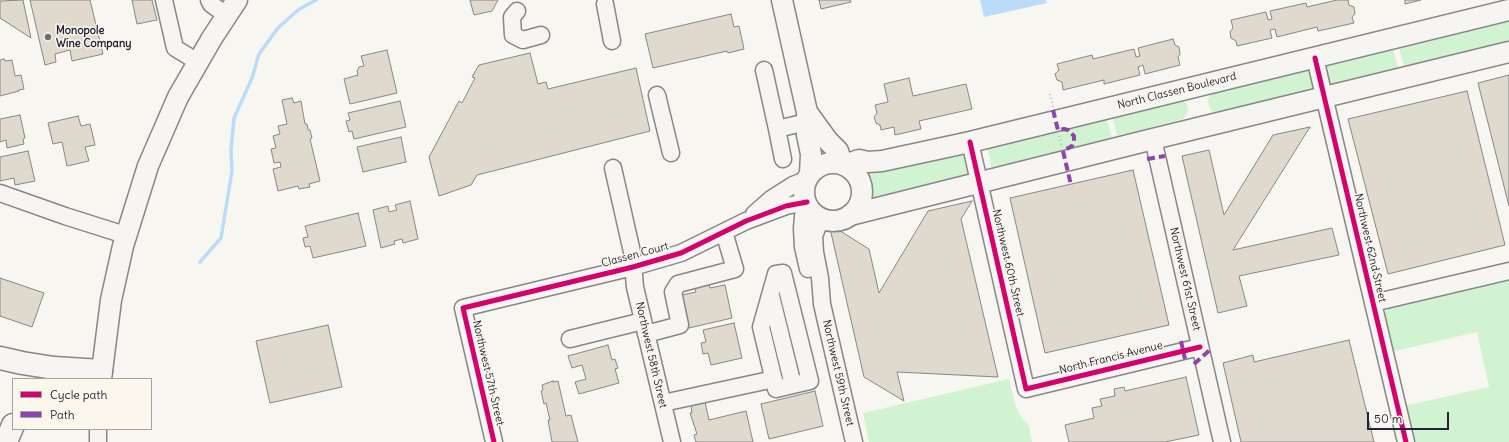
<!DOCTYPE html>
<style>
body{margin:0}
#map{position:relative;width:1509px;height:442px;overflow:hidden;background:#f8f6f0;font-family:Delius,sans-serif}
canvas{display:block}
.legend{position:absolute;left:12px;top:378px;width:140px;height:52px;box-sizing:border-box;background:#fbf7ec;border:1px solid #a4a2a5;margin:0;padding:5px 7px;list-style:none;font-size:12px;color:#22223b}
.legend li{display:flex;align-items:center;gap:8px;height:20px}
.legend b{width:20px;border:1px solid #a4a2a5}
.scale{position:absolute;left:1367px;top:412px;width:82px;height:18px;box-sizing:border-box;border:2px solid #22223b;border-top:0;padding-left:5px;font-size:12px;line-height:14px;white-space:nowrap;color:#22223b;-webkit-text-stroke:3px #fbf7ec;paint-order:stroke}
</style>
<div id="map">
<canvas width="1509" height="442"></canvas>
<ul class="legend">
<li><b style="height:5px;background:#d6006c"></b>Cycle path</li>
<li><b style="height:5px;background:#8e44ad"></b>Path</li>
</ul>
<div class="scale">50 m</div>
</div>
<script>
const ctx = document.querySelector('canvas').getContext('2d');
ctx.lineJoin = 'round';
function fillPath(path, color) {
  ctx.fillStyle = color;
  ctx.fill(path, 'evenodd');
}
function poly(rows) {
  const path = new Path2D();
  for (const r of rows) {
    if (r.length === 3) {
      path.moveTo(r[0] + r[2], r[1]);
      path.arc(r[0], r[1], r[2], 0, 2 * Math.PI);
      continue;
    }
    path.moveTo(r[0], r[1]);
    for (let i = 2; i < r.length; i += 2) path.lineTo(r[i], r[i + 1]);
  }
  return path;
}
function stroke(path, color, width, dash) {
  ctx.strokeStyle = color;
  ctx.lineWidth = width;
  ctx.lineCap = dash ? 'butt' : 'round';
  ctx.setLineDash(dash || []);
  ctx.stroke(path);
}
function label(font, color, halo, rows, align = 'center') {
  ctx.font = font + ' Delius,sans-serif';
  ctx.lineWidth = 3;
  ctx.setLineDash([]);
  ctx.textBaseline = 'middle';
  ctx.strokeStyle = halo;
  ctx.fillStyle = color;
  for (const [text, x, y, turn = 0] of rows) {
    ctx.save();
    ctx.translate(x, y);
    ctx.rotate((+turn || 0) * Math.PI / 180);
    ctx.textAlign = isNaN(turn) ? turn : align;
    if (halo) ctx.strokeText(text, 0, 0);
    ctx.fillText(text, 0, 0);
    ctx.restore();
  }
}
const green = poly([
 [1509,17,1509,41,1471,50,1465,57,1405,70,1398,44],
 [1392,45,1399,72,1332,87,1328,84,1324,65],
 [1307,68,1310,70,1315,86,1313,91,1216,114,1211,110,1209,106,1208,100,1211,92],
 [1180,98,1184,100,1187,105,1188,111,1185,117,1182,119,1117,136,1112,113],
 [1106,115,1112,138,1081,151,995,170,992,169,987,146],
 [956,154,962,156,966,160,968,166,968,173,963,177,866,203,867,194,866,184,863,174,859,169],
 [1509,277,1509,442,1412,442,1404,406,1489,387,1477,332,1391,352,1384,321,1384,315,1387,310,1392,306],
 [1009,379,1016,407,1023,420,1028,423,1032,442,869,442,863,413]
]);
const water = poly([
 [980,0,1046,0,1047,3,984,17]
]);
const stream = poly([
 [200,262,221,238,232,171,231,150,234,118,252,78,259,54,278,28,298,10,316,0]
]);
const building = poly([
 [23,0,31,38,0,18,0,1,23,0],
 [30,0,90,0,103,54,72,61,70,50,55,54,56,62,45,65,30,0],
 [132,0,152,0,157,20,137,24,132,0],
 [470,0,498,0,492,11,474,15,470,0],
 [819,0,850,0,851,2,821,9,819,0],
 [1337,0,1348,0,1349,5,1354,7,1355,14,1352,17,1354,23,1318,31,1317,27,1277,37,1275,29,1270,30,1272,38,1237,46,1236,41,1231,38,1230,32,1233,28,1231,20,1266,12,1268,20,1272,19,1270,11,1306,3,1307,7,1337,0],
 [1405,0,1421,0,1405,4,1405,0],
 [731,14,734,27,739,26,744,49,728,53,727,51,653,68,645,34,731,14],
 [1173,39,1175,45,1179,47,1180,54,1178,57,1180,65,1145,74,1143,65,1138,67,1140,75,1104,84,1104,80,1063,90,1062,82,1057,80,1055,74,1059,70,1057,64,1092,55,1093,59,1134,49,1136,57,1140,56,1138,48,1173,39],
 [387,50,397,93,350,104,344,79,358,75,357,71,359,67,364,66,361,56,387,50],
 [530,53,538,84,546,82,548,89,636,68,650,131,477,175,471,185,439,196,429,157,459,101,462,103,475,78,472,77,479,65,530,53],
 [4,59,5,61,12,60,15,76,21,75,24,89,19,90,19,91,0,96,0,60,4,59],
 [1509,75,1509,206,1478,83,1509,75],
 [909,78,913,96,966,84,972,109,919,121,921,129,895,135,894,127,881,130,880,125,876,123,874,117,877,113,875,105,888,102,884,84,909,78],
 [1467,91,1505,245,1388,274,1348,119,1467,91],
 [292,98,294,103,301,101,305,124,307,124,308,130,310,130,312,138,310,139,320,181,309,184,310,187,299,189,298,186,278,191,273,169,281,167,280,162,274,163,271,149,276,148,273,136,280,134,278,126,287,124,282,100,292,98],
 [400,101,406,127,354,139,352,131,349,132,346,121,350,120,348,113,400,101],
 [20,115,25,138,23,139,24,144,7,148,6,140,0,142,0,119,20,115],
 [78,116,81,126,90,124,95,145,85,147,89,161,67,166,62,142,53,144,48,123,78,116],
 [1310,127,1233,250,1332,228,1339,255,1239,276,1247,306,1218,313,1182,156,1209,150,1224,215,1273,135,1310,127],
 [401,137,406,162,363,172,357,147,401,137],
 [28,151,35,181,15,185,14,178,0,181,0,157,28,151],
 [1133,170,1169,325,1045,353,1010,198,1133,170],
 [410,201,418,239,403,243,402,239,394,241,395,244,381,248,373,210,388,206,389,212,397,210,395,205,410,201],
 [972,201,961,219,998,377,897,372,904,401,864,377,829,224,869,249,879,293,928,211,972,201],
 [358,213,366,246,313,258,310,246,305,247,303,238,308,237,305,226,358,213],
 [0,278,44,293,32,327,0,316,0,278],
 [709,284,710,288,725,285,732,318,689,328,682,295,696,292,695,288,709,284],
 [734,323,742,358,711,365,708,353,703,354,701,343,706,342,703,330,734,323],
 [328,325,342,387,270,403,256,341,328,325],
 [1349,340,1374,442,1241,442,1223,363,1253,355,1254,362,1349,340],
 [608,345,612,360,615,359,618,368,615,369,619,383,579,394,575,382,586,379,582,365,572,368,568,356,608,345],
 [1186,377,1199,435,1165,442,1069,442,1065,425,1094,418,1092,408,1102,406,1100,399,1115,396,1114,389,1124,387,1125,391,1186,377],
 [553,381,553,382,558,381,566,416,571,415,578,442,552,442,548,420,550,420,546,403,544,404,541,391,543,390,542,385,553,381],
 [815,391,823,426,769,439,761,404,815,391],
 [705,402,709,420,746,411,753,442,696,442,694,435,697,434,690,413,692,413,691,406,705,402]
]);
const path = poly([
 [1050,94,1053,107],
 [1059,136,1062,147]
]);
const minor = poly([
 [164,0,175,48,198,62],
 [209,0,211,4,226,15],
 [605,4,612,41],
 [517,11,512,17,513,35,523,40,541,35],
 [1315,58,1406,442],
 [764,70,777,129],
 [657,95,671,153],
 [1153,139,1222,442],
 [970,142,1026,389,1200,347],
 [783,159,777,129,807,122],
 [613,168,632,252,635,287,672,442],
 [0,193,65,216,125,235],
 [807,204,803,216,802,229,803,247,808,269],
 [754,214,771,199,793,185,808,179],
 [824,219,818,226,814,236,815,252,820,278,822,304,854,442],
 [783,273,810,381,776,389,761,327,776,274,783,273],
 [771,296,793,385],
 [1373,303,1509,271],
 [646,334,680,325,673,292,678,284,735,269,724,232],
 [570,339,643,321],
 [663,403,774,379],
 [98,442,98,429],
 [494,442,463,308,633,267,681,253,746,221,786,206,807,202]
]);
const major = poly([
 [782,0,807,112,807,135,811,154,810,174],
 [807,112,828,141,838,151,842,164],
 [833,192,29],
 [845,165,859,160,868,162,882,161,970,142,1509,10],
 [850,215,1153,139,1509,52],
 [101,379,111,300,123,246,148,166,178,97,212,38,237,0]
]);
const highway = poly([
 [0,358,22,363,54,368,101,371],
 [6,442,13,425]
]);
const quiet = poly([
 [1053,110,1058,130,1064,129,1068,130,1074,136,1074,141,1072,146,1063,151,1071,185],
 [1147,159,1165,156],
 [1181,341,1185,359],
 [1194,364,1210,350]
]);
const cycleway = poly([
 [1315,58,1406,442],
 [970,142,1026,389,1200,347],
 [494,442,463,308,633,267,681,253,746,221,786,206,807,202]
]);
const markers = [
 [48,37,4,"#6d6c7a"]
];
const poiNames = [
 ["Monopole",56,31],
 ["Wine Company",56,44]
];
const streetNames = [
 ["North Classen Boulevard",1177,91,-14],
 ["Northwest 62nd Street",1370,248,77],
 ["Classen Court",635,255,-15],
 ["Northwest 60th Street",1008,263,77],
 ["Northwest 61st Street",1185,279,77],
 ["Northwest 58th Street",651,355,77],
 ["North Francis Avenue",1111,358,-14],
 ["Northwest 57th Street",488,373,77],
 ["Northwest 59th Street",838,373,77]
];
fillPath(green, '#d1f3d1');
fillPath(water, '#bbdcf9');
stroke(stream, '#bbdcf9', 3.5);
fillPath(building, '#e0d9ce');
stroke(building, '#878688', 1);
stroke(minor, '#878688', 19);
stroke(major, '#878688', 23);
stroke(highway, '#878688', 25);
stroke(path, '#bcbab9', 2, [1, 3]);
stroke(minor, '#f6f5f1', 16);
stroke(major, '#f6f5f1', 20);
stroke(highway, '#f6f5f1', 22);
stroke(quiet, '#8e44ad', 4, [8, 4]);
stroke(cycleway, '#d6006c', 5);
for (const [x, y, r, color] of markers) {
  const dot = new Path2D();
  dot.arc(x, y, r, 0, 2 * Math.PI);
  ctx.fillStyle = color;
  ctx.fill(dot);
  stroke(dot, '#fbf7ec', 1.5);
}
label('bold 11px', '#22223b', '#fbf7ec', poiNames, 'left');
label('11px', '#22223b', '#fbf7ec', streetNames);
</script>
